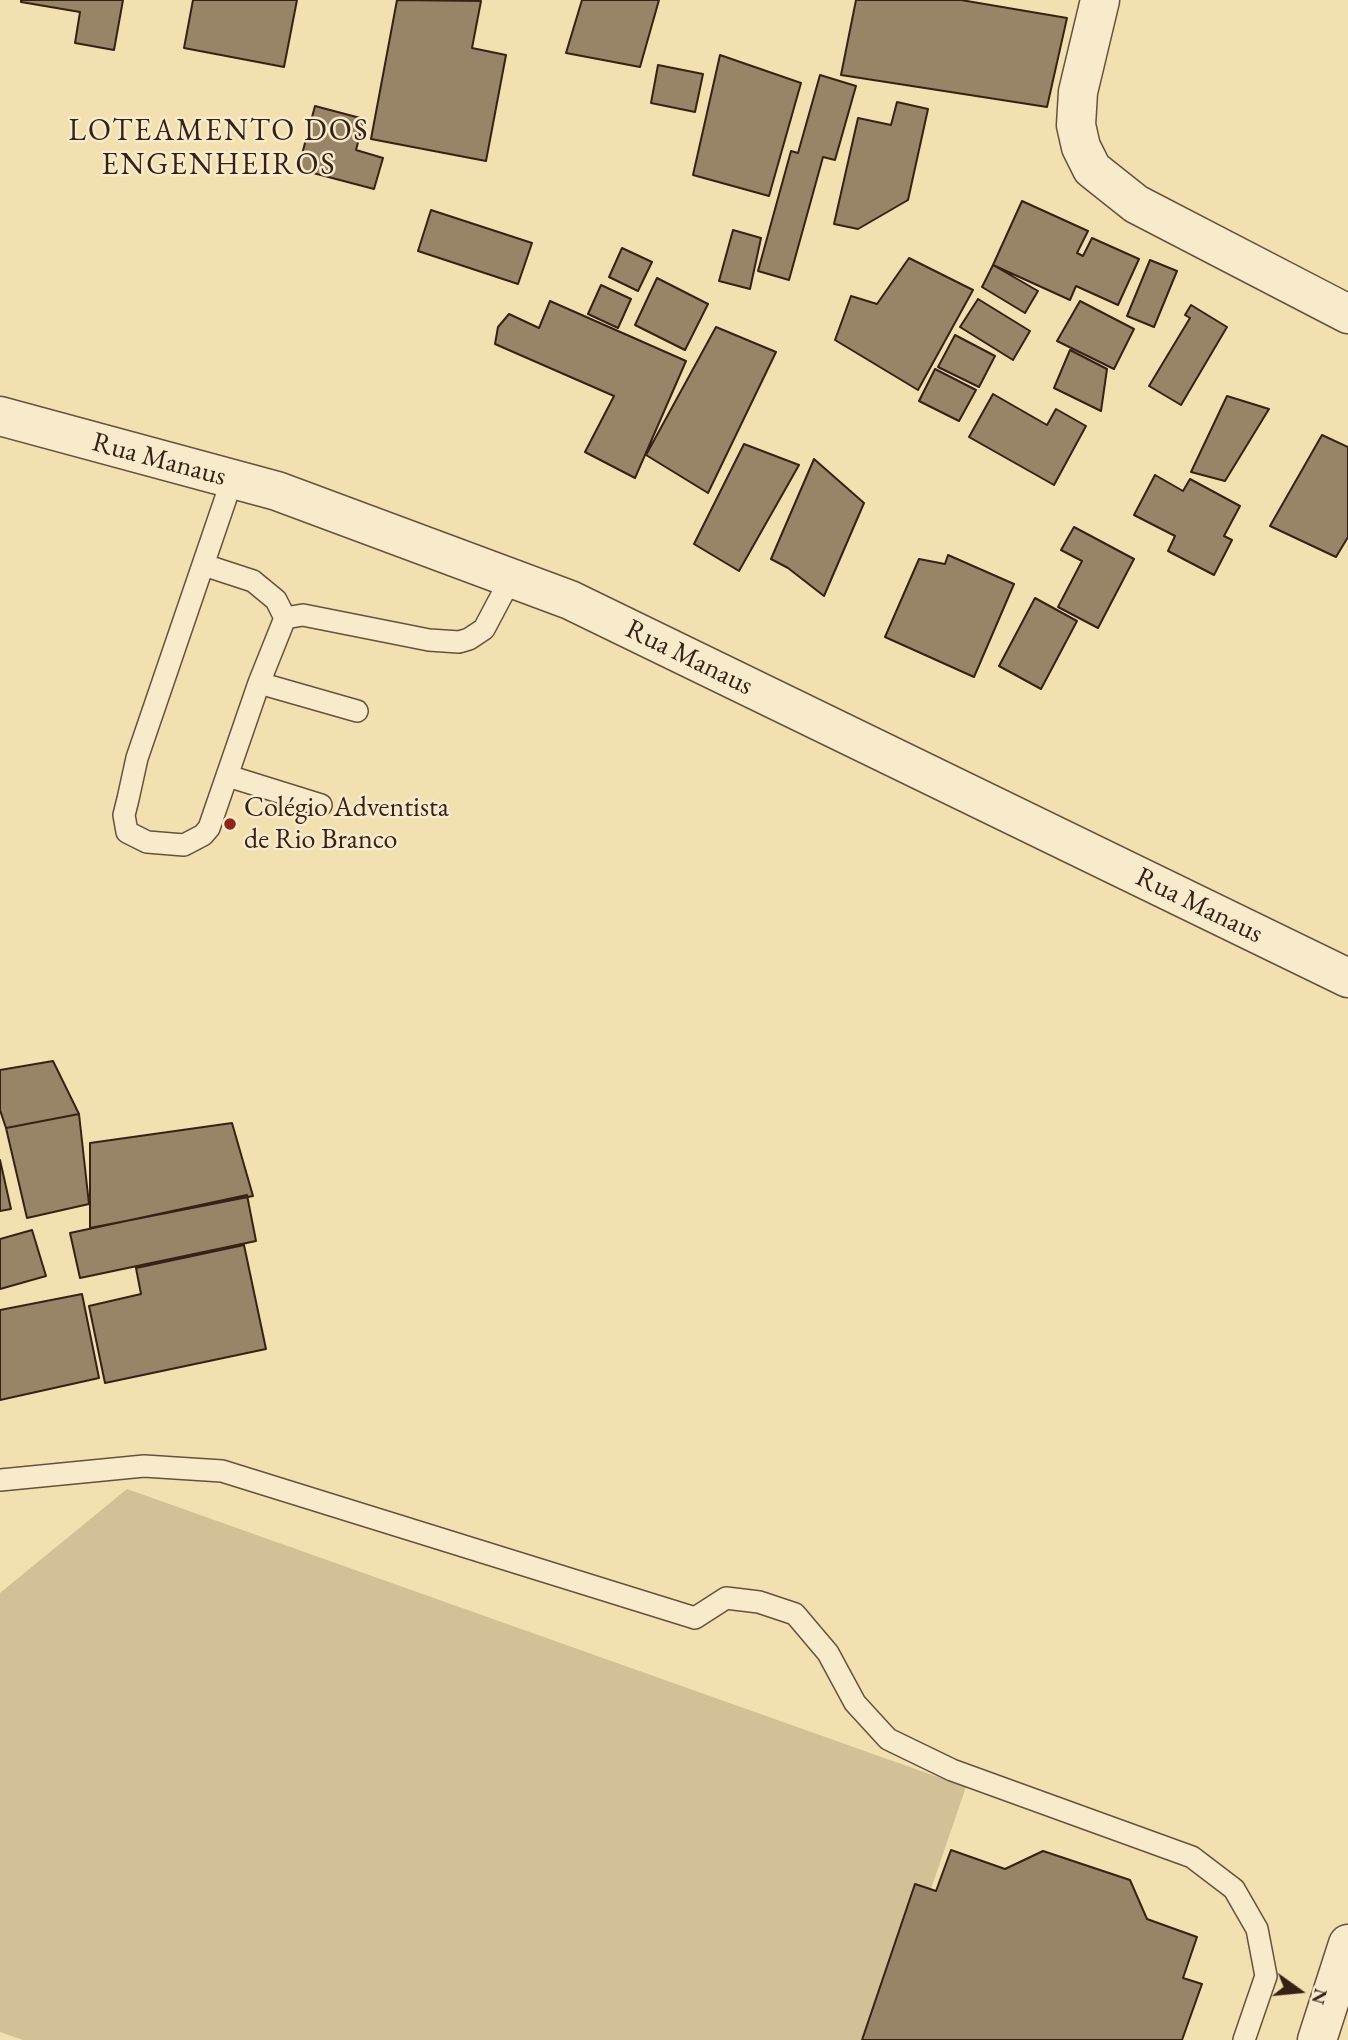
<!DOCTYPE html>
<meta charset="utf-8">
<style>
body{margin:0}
#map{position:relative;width:1348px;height:2040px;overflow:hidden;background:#f2e0b1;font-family:"EB Garamond",serif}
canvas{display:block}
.north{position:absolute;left:1264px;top:1956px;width:70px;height:70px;-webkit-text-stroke:5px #f7ebcc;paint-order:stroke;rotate:105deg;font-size:19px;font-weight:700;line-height:28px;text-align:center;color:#362117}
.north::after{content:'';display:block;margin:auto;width:24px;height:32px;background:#362117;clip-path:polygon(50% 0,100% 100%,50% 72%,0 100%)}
</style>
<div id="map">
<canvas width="1348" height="2040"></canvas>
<div class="north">N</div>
</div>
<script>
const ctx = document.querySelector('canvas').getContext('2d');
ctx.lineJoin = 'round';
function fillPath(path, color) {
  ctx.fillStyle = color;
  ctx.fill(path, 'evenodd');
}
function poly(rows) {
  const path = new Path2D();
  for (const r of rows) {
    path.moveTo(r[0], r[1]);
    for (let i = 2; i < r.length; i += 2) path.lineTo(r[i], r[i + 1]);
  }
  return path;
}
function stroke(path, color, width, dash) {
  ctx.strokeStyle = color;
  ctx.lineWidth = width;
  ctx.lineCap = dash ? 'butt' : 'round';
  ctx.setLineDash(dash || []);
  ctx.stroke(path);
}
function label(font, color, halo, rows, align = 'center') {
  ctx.font = font + ' "EB Garamond",serif';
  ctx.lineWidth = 5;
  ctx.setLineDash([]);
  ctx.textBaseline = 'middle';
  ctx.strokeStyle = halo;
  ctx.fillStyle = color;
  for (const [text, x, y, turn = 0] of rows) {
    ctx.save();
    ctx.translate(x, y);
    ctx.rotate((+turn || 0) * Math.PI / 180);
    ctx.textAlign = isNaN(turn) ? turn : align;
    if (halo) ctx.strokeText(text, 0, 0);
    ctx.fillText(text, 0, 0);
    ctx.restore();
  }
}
const green = poly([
 [127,1489,966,1787,879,2040,23,2040,0,2032,0,1593]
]);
const building = poly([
 [21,0,123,0,114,50,75,43,80,12,21,2,21,0],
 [193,0,297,0,284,67,184,48,193,0],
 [397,0,481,1,472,48,506,55,486,161,371,139,397,0],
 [582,0,659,0,640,67,566,53,582,0],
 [856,0,961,0,1067,18,1047,107,841,75,856,0],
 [720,55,801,83,769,196,693,175,720,55],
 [658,65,703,74,695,112,651,103,658,65],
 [820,75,856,86,835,160,823,157,789,280,758,271,791,151,798,153,820,75],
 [897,102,928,109,908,200,858,229,834,224,858,118,891,125,897,102],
 [315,106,364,119,356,150,383,158,374,189,298,169,315,106],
 [1022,201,1088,231,1077,253,1083,256,1092,238,1139,259,1118,305,1076,286,1070,300,993,265,1022,201],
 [431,210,532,243,518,284,418,251,431,210],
 [733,230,761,238,750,289,719,281,733,230],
 [622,248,652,262,638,291,609,277,622,248],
 [909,258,973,290,918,390,835,340,851,296,877,304,909,258],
 [1150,260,1177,271,1154,327,1127,316,1150,260],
 [993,265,1038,291,1025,313,982,287,993,265],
 [657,278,708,304,685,350,635,325,657,278],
 [601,285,631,299,618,328,588,314,601,285],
 [978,299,1030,331,1013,360,960,327,978,299],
 [550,301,686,361,635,478,585,452,614,396,495,344,498,327,509,314,539,328,550,301],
 [1080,301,1134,329,1114,369,1057,341,1080,301],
 [1191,305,1227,327,1181,405,1149,386,1190,318,1185,315,1191,305],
 [716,327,776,352,708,493,646,455,716,327],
 [955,335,995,356,979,387,938,367,955,335],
 [1070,350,1107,369,1101,411,1054,388,1070,350],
 [935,369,976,390,959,421,919,401,935,369],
 [993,394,1047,425,1056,409,1086,426,1054,485,969,437,993,394],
 [1227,396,1269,409,1225,481,1191,472,1227,396],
 [1322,435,1348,447,1348,537,1336,557,1270,526,1322,435],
 [744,444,799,465,739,571,694,544,744,444],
 [814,459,864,503,824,596,788,568,771,559,814,459],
 [1155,475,1183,491,1190,479,1240,506,1224,536,1232,540,1214,575,1168,551,1175,536,1134,515,1155,475],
 [1074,527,1134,559,1098,628,1058,607,1082,561,1061,550,1074,527],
 [948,555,1014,584,974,677,885,637,919,559,945,564,948,555],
 [1035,598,1077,621,1041,689,999,666,1035,598],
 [53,1061,79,1114,6,1128,0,1110,0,1070,53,1061],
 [79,1114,89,1204,27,1218,6,1128,79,1114],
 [232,1123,253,1196,90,1228,90,1143,232,1123],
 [0,1160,11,1209,0,1211,0,1160],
 [247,1195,256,1241,80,1278,70,1233,247,1195],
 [32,1230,46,1276,0,1289,0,1239,32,1230],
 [244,1245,266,1349,105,1383,89,1306,141,1294,136,1268,244,1245],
 [82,1294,99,1378,0,1400,0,1310,82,1294],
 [951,1850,1005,1869,1043,1851,1130,1880,1147,1919,1197,1937,1183,1978,1202,1984,1182,2040,862,2040,915,1884,936,1891,951,1850]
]);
const service = poly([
 [232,480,137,758,128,799,124,815,127,832,147,842,184,845,203,835,209,828,259,683,285,618,303,615,429,640,459,642,469,639,484,629,511,578],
 [204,565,253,581,276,600,285,618],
 [259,683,357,711],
 [228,776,321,805],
 [0,1480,144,1466,222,1471,695,1618,726,1598,759,1602,795,1614,828,1653,855,1703,888,1739,952,1770,1192,1857,1234,1889,1257,1929,1266,1976,1244,2040]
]);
const minor = poly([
 [1100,0,1078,92,1076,125,1081,147,1092,169,1136,204,1348,314],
 [0,416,277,491,570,600,1348,978],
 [1317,2040,1348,1944]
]);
const markers = [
 [230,824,7,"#8f2418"]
];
const streetNames = [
 ["Rua Manaus",159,460,15],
 ["Rua Manaus",689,658,26],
 ["Rua Manaus",1199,906,26]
];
const poiNames = [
 ["Colégio Adventista",244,808],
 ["de Rio Branco",244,840]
];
const neighbourhoodNames = [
 ["LOTEAMENTO DOS",219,132],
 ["ENGENHEIROS",219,166]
];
fillPath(green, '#d2c097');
fillPath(building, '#988467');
stroke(building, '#362117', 2);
stroke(service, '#65513e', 24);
stroke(minor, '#65513e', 41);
stroke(service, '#f7ebcc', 21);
stroke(minor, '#f7ebcc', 38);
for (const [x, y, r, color] of markers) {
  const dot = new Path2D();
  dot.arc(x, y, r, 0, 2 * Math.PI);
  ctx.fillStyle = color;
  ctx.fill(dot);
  stroke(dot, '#f7ebcc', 2.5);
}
label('28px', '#362117', '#f7ebcc', streetNames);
label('28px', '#362117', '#f7ebcc', poiNames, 'left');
ctx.letterSpacing = '2px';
label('30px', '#362117', '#f7ebcc', neighbourhoodNames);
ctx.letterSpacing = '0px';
</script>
